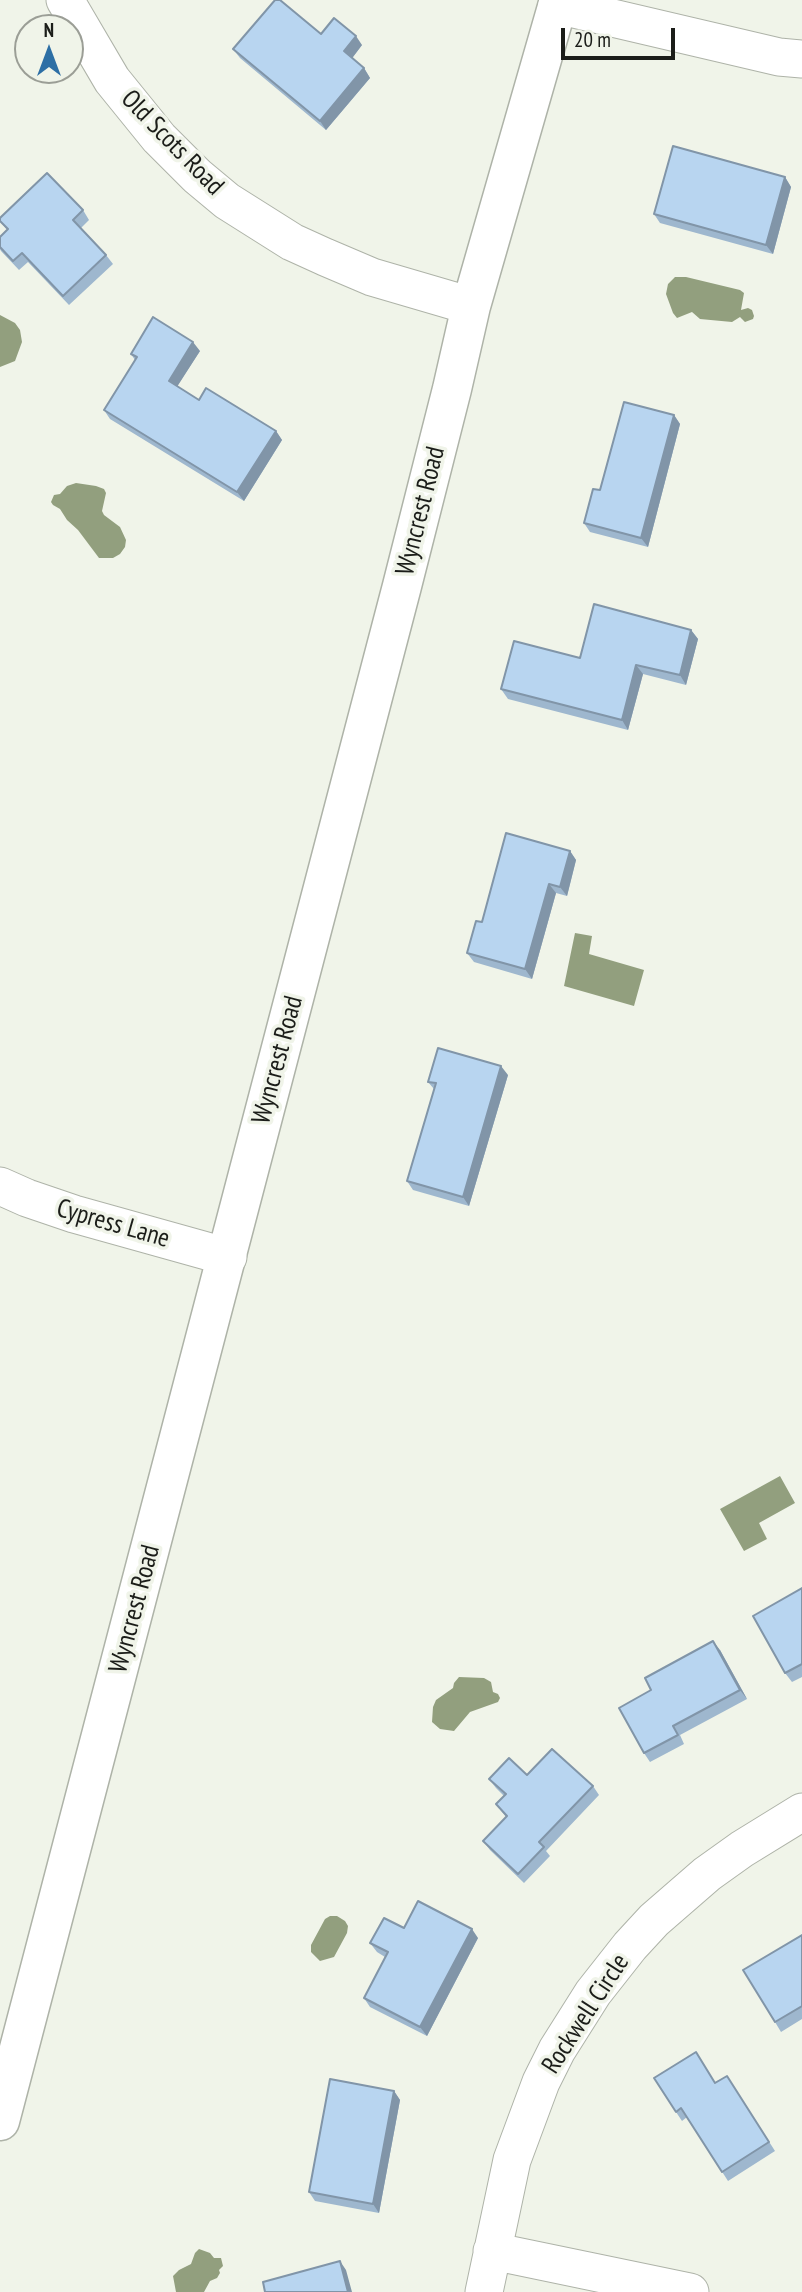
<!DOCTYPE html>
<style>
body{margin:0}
#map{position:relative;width:802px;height:2292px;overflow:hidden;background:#f0f4e9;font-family:"PT Sans Narrow",sans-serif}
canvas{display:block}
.north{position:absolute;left:14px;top:14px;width:70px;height:70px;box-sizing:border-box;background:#f0f4e9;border:2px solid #9b9e96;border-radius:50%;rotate:0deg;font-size:19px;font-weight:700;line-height:28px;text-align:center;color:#1b1d19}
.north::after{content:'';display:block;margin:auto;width:24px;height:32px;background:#2d6fa5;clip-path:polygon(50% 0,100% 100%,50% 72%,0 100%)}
.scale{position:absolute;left:561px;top:28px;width:114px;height:32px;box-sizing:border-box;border:4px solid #1b1d19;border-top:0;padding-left:9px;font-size:21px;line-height:24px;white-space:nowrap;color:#1b1d19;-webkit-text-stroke:5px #f0f4e9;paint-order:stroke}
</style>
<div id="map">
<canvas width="802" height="2292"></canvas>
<div class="north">N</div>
<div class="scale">20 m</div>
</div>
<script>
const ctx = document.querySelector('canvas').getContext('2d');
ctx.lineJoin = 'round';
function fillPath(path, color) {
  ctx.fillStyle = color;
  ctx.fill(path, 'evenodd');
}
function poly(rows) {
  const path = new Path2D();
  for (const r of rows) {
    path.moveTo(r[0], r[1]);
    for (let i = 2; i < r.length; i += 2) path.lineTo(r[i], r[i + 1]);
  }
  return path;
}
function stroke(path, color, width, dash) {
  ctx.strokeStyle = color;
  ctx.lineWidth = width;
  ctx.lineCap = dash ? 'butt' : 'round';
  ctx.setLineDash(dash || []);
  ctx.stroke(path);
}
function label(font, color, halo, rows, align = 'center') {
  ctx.font = font + ' "PT Sans Narrow",sans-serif';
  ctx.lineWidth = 7;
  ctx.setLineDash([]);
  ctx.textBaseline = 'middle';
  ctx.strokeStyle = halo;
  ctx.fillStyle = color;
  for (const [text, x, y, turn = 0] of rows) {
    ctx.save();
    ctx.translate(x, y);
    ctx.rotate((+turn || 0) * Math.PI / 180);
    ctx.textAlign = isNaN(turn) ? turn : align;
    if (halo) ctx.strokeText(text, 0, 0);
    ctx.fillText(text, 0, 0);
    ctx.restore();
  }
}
const water = poly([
 [675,277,686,277,740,290,744,293,741,310,748,308,752,310,754,316,753,319,745,322,740,317,732,322,700,319,692,312,677,318,673,313,666,294,668,284],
 [0,315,15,323,20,330,22,342,15,361,0,367],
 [76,483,96,486,104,489,106,493,102,511,104,515,120,527,126,540,125,547,120,554,113,558,99,558,78,530,67,520,60,509,53,505,51,502,54,495,60,494,67,486],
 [575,933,592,936,589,954,644,970,634,1006,564,986],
 [780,1476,795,1503,759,1523,767,1539,744,1551,720,1509],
 [459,1677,484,1678,491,1682,493,1692,498,1694,500,1698,498,1702,470,1712,454,1731,440,1729,432,1722,433,1707,436,1700,453,1688,454,1683],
 [330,1916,337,1916,345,1921,348,1926,347,1933,334,1957,320,1961,311,1952,311,1945,325,1919],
 [199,2249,210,2253,214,2258,221,2258,223,2266,219,2270,220,2273,217,2278,210,2281,204,2292,176,2292,173,2276,179,2270,191,2264,195,2253]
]);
const minor = poly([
 [65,0,112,80,159,138,197,176,227,201,292,242,325,257,372,277,471,306],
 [557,5,779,57,802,59],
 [0,1186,27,1198,74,1214,228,1257],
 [492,2251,690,2292],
 [484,2292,512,2160,541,2082,557,2050,593,1993,630,1946,654,1920,707,1874,742,1849,802,1812]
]);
const tertiary = poly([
 [0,2121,402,586,452,389,471,306,559,0]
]);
const wall = poly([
 [321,34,362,45,352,58,364,68,370,78,326,130,240,58,233,49],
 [785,177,791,187,773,254,660,223,654,214],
 [83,210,89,220,81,228,106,255,113,264,69,305,28,262,19,270,1,251,0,249,0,237,7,230,0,221],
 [200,351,177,386,199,400,276,431,282,440,244,501,110,419,104,410,135,360,131,354],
 [674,415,680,424,648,547,590,532,584,523,600,490],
 [691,630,698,639,686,685,643,674,628,730,508,699,501,689,580,658],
 [570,851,576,860,567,896,556,893,532,979,474,962,467,953,482,922],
 [508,1075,469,1206,413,1190,407,1181,434,1089,428,1082],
 [802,1588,802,1677,792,1682,785,1673],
 [720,1650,747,1699,680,1735,684,1744,650,1762,644,1753,651,1690],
 [527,1775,593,1786,599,1795,546,1851,550,1856,524,1883,490,1850,483,1841,506,1817,496,1804,504,1796,496,1788,489,1779],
 [404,1928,478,1938,427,2036,370,2007,364,1998,385,1957,377,1952,370,1943],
 [802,1935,802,2019,781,2032,775,2022],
 [727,2076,775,2151,728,2181,687,2117,682,2121,676,2112,715,2082],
 [394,2091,400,2100,379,2213,315,2201,309,2192]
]);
const shadedWall = poly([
 [356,36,362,45,350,61,344,51],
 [364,68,370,78,326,130,320,121],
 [785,177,791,187,773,254,766,245],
 [193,342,200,351,175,390,169,381],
 [674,415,680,424,648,547,641,538],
 [276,431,282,440,244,501,237,492],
 [691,630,698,639,686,685,680,675],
 [636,665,643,674,628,730,622,720],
 [570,851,576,860,567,896,560,887],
 [549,884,556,893,532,979,525,969],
 [501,1066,508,1075,469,1206,463,1197],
 [713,1641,720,1650,747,1699,740,1690],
 [472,1929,478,1938,427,2036,420,2027],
 [394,2091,400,2100,379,2213,373,2204],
 [340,2261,346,2270,352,2292,348,2292]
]);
const building = poly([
 [275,0,280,0,321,34,334,18,356,36,344,51,364,68,320,121,233,49,275,0],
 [673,146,785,177,766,245,654,214,673,146],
 [47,173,83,210,73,220,106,255,63,296,22,253,13,261,0,247,0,237,8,229,0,221,0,218,47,173],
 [153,317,193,342,169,381,199,400,206,388,276,431,237,492,104,410,137,357,131,354,153,317],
 [624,402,674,415,641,538,584,523,593,489,600,490,624,402],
 [594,604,691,630,680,675,636,665,622,720,501,689,514,641,580,658,594,604],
 [506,833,570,851,560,887,549,884,525,969,467,953,476,921,482,922,506,833],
 [438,1048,501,1066,463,1197,407,1181,436,1083,428,1082,438,1048],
 [802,1588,802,1664,785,1673,753,1616,802,1588],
 [713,1641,740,1690,673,1726,678,1735,644,1753,619,1708,651,1690,645,1678,713,1641],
 [552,1749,593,1786,539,1842,544,1847,518,1874,483,1841,507,1816,496,1804,506,1794,489,1779,509,1758,527,1775,552,1749],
 [418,1901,472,1929,420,2027,364,1998,388,1952,370,1943,384,1918,404,1928,418,1901],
 [802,1935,802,2006,775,2022,743,1970,802,1935],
 [696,2052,715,2083,727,2076,769,2142,722,2172,681,2108,676,2112,654,2078,696,2052],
 [330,2079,394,2091,373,2204,309,2192,330,2079],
 [340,2261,348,2292,265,2292,263,2282,340,2261]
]);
const streetNames = [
 ["Old Scots Road",172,143,46],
 ["Wyncrest Road",421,511,-76],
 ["Wyncrest Road",278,1060,-75],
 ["Cypress Lane",113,1224,16],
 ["Wyncrest Road",135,1609,-75],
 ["Rockwell Circle",586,2014,-57]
];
fillPath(water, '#929f7e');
stroke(minor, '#aeb3a8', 39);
stroke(tertiary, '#aeb3a8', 41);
stroke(minor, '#fff', 37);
stroke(tertiary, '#fff', 38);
fillPath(wall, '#9eb7ce');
fillPath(shadedWall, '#8195a8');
fillPath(building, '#b8d5f0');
stroke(building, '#8195a8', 2);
label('26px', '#1b1d19', '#f0f4e9', streetNames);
</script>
